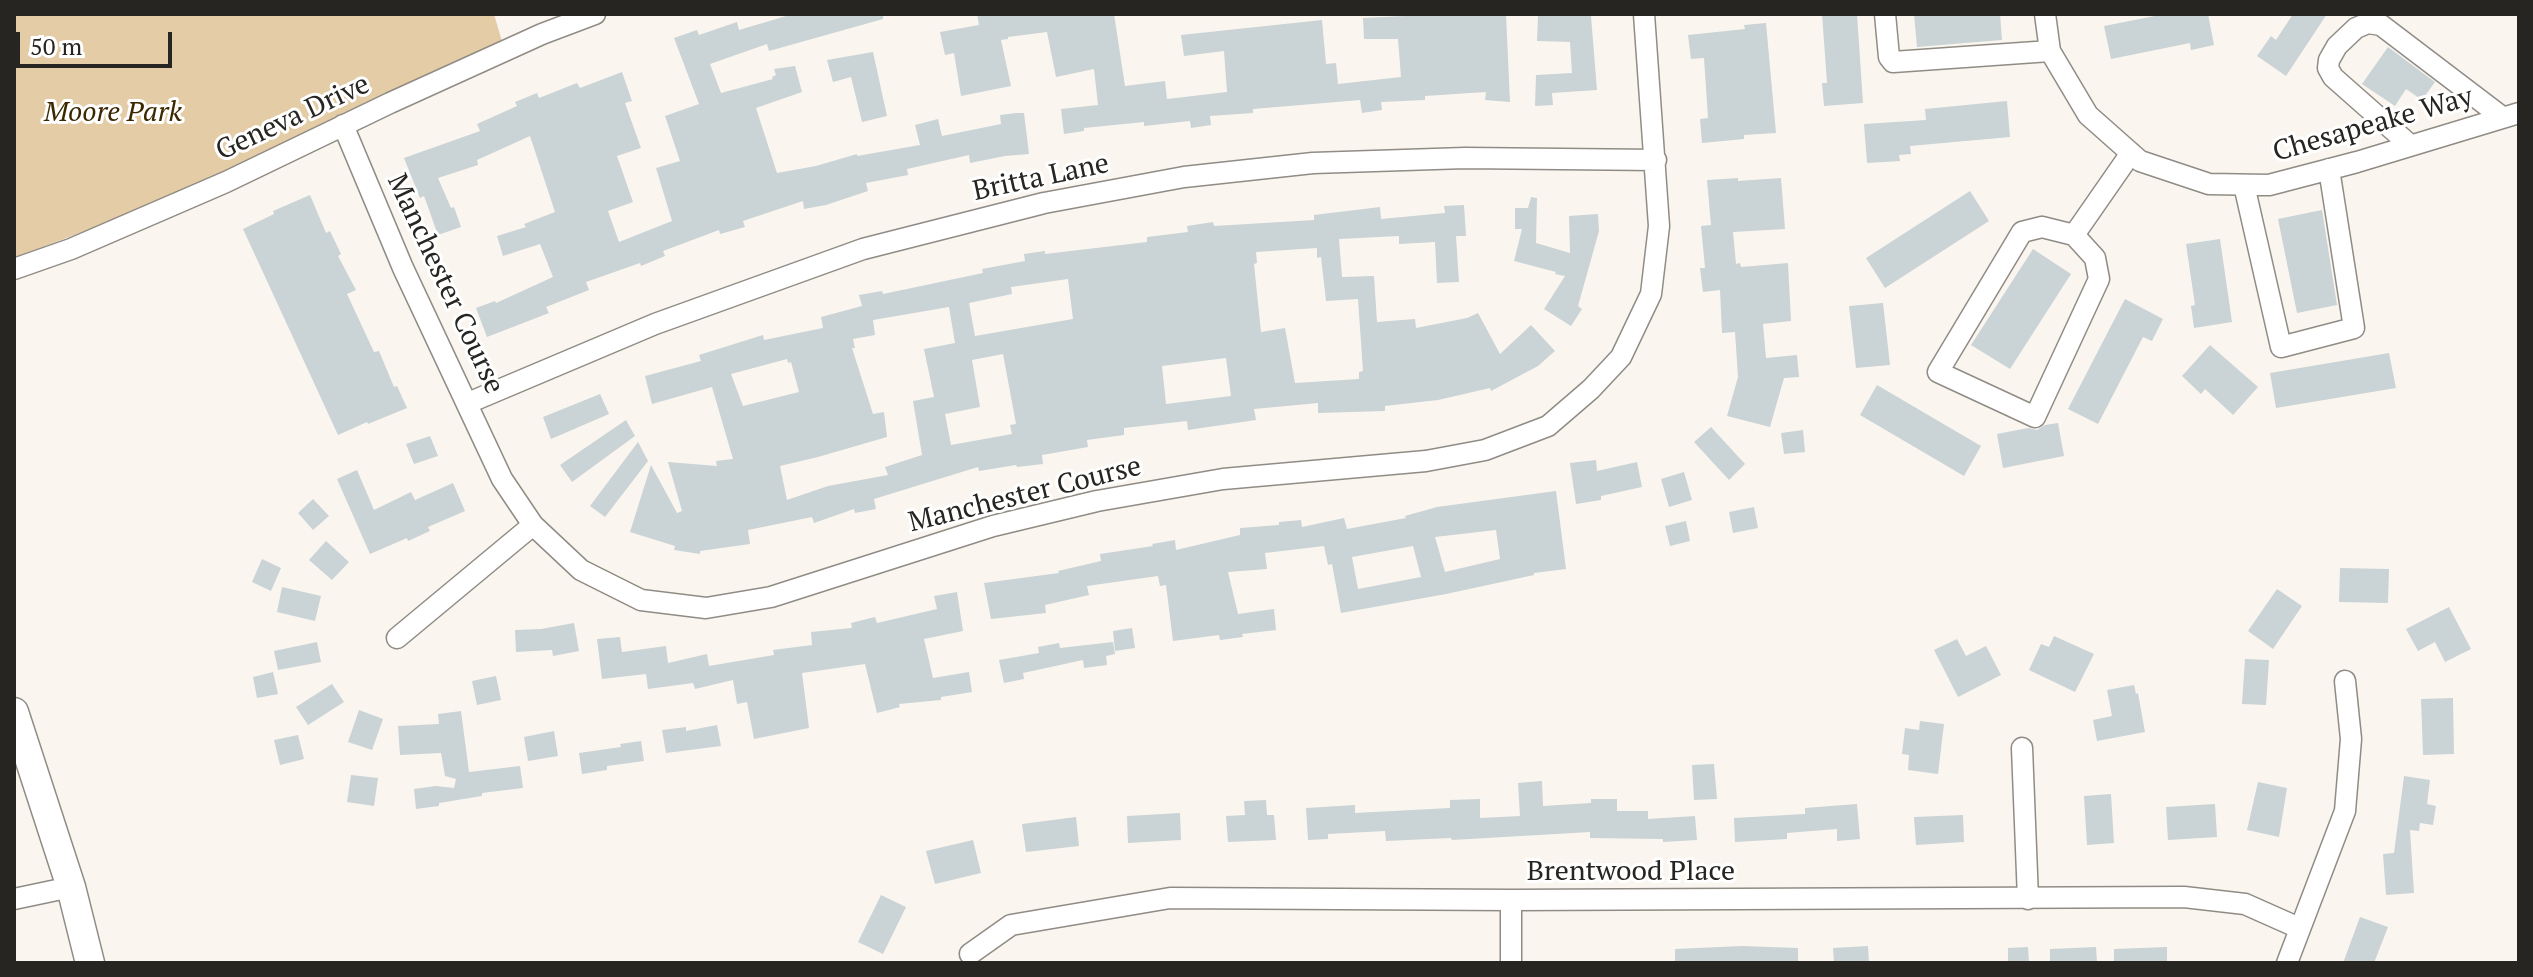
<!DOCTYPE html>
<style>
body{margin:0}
#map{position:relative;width:2533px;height:977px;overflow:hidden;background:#faf6ef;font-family:"PT Serif",serif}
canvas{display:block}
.frame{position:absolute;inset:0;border:16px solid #262522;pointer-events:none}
.scale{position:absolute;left:16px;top:32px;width:156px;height:36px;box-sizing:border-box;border:4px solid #262522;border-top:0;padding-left:10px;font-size:24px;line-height:28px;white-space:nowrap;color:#262522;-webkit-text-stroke:6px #fff;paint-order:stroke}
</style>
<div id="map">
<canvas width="2533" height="977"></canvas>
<div class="frame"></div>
<div class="scale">50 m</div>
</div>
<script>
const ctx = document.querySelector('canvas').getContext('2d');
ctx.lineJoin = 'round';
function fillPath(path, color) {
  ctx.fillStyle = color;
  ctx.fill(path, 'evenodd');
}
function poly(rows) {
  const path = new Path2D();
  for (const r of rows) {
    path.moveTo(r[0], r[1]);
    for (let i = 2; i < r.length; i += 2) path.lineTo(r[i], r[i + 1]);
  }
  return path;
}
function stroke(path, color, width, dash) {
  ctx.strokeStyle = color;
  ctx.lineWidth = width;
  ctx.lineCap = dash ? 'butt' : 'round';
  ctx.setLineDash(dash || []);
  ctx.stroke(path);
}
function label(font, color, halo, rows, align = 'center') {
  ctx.font = font + ' "PT Serif",serif';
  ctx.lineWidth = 6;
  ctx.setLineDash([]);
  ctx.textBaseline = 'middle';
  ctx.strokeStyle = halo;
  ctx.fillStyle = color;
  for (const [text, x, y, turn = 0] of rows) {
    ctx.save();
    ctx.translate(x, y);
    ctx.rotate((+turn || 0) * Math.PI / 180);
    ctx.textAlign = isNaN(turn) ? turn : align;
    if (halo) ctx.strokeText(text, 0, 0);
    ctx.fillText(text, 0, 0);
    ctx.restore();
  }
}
const green = poly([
 [14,14,494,14,503,45,205,185,14,258]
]);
const building = poly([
 [793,14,883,14,883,19,769,51,767,44,710,64,721,93,773,79,772,77,776,75,774,69,795,66,802,92,756,108,777,173,816,166,857,154,857,156,920,145,915,125,938,119,942,136,1001,124,1000,115,1016,113,1024,113,1029,154,1005,156,970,163,969,155,907,169,908,175,866,183,868,191,826,205,804,209,803,201,743,221,745,227,720,234,719,230,663,251,665,256,641,266,640,263,586,282,589,290,546,307,549,313,487,337,476,308,495,301,496,303,553,277,540,244,503,256,497,236,526,227,524,224,555,212,530,136,477,160,478,165,438,178,451,208,454,207,461,227,438,235,424,196,420,198,404,158,480,131,477,124,517,106,515,102,537,93,539,98,577,83,580,88,622,72,632,101,625,103,641,148,617,156,633,202,608,211,619,242,672,221,656,168,680,161,665,116,699,104,674,38,697,30,699,35,737,22,739,30],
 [977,14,1114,14,1125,86,1165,81,1167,99,1227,92,1224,51,1184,56,1181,35,1322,20,1326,64,1336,63,1338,84,1401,77,1398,39,1364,39,1363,18,1447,14,1471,14,1472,16,1506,14,1510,102,1485,100,1486,92,1425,96,1425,100,1381,102,1382,110,1362,113,1360,100,1253,109,1253,113,1210,116,1211,125,1191,128,1190,121,1144,126,1144,122,1084,128,1084,131,1064,134,1061,109,1098,105,1094,69,1056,77,1047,32,1008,37,1008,39,1001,40,1011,86,961,96,954,53,945,55,940,32,979,25],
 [1822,14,1857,14,1863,103,1824,106,1822,83,1827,83],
 [1914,14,2000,14,2002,40,1917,47],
 [2165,14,2208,14,2214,45,2191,50,2190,43,2111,59,2104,26],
 [2293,14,2327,14,2286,76,2257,56,2271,36,2276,40],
 [1538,16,1591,16,1597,90,1552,93,1553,105,1535,106,1536,75,1572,73,1570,42,1537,41],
 [1766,23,1776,133,1744,135,1744,139,1702,143,1700,119,1708,118,1704,58,1691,59,1688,35,1745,29,1744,25],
 [2388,47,2435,82,2422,100,2406,89,2395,106,2362,84],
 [873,52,887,116,862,122,851,77,833,82,827,60],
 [2007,101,2010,137,1910,146,1911,154,1899,155,1900,161,1867,163,1864,124,1926,120,1925,109],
 [1738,178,1738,181,1781,178,1785,229,1733,232,1736,264,1740,263,1741,267,1788,263,1791,321,1763,324,1766,358,1797,355,1799,377,1784,378,1770,427,1727,416,1738,377,1735,332,1722,333,1720,290,1703,292,1700,268,1705,268,1701,226,1711,225,1707,180],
 [1970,191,1989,221,1885,288,1866,258],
 [310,195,326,233,330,231,341,254,338,256,356,290,347,294,374,352,379,351,394,387,397,386,407,408,368,424,367,422,338,435,243,229,274,214,273,211],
 [1531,197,1537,198,1536,243,1570,253,1569,216,1598,214,1599,231,1578,306,1582,309,1571,326,1544,309,1565,276,1555,274,1556,272,1514,261,1522,229,1515,229,1515,208,1528,208],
 [1464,205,1466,236,1456,236,1459,282,1437,283,1435,242,1399,244,1399,236,1339,239,1342,277,1374,276,1377,322,1415,319,1416,328,1467,318,1478,313,1500,354,1531,325,1555,351,1538,366,1491,391,1490,388,1438,400,1385,406,1385,411,1318,413,1318,403,1254,409,1256,420,1188,430,1187,421,1124,428,1124,435,1087,440,1088,447,1042,455,1043,464,1017,467,1016,465,979,471,978,467,874,499,876,509,855,513,854,509,814,523,812,517,748,530,750,544,700,551,700,554,674,550,675,546,630,532,651,465,677,513,682,511,668,462,717,466,716,461,733,459,712,387,652,404,645,376,701,361,699,355,763,335,764,340,823,328,821,317,862,306,859,295,882,291,883,294,983,273,982,269,1025,261,1024,254,1045,251,1045,254,1147,242,1147,237,1188,232,1187,226,1213,222,1214,226,1314,220,1314,215,1380,207,1381,219,1445,213,1444,206],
 [1317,248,1317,258,1321,257,1326,301,1358,299,1363,371,1359,372,1359,379,1295,383,1285,328,1261,332,1254,264,1257,263,1256,252],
 [1068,279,1073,319,975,336,969,303,1012,294,1011,287],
 [949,307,955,343,924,349,934,397,913,401,922,455,885,467,888,475,828,486,787,500,780,466,818,457,887,437,884,412,873,414,852,348,855,348,853,339,875,335,873,320],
 [1003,354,1016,424,1010,425,1012,434,951,445,945,414,980,407,972,360],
 [1226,358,1231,396,1166,404,1162,366],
 [787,359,788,363,791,362,799,392,743,406,731,374],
 [2322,210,2337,305,2297,313,2278,219],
 [2220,239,2232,322,2194,328,2191,306,2195,305,2186,244],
 [2033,249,2071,274,2010,369,1971,345],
 [2125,299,2163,319,2152,341,2143,337,2098,424,2068,409],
 [1883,303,1890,365,1856,368,1849,306],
 [2210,345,2258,387,2233,415,2205,389,2201,394,2182,376],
 [2389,353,2396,388,2276,408,2270,373],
 [1877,385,1981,446,1964,476,1860,415],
 [600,394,609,414,551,439,543,417],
 [626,420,635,436,572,482,560,465],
 [2058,423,2064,456,2003,468,1997,434,2028,428,2037,430,2045,425],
 [1711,427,1745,464,1729,480,1694,442],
 [1803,430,1805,452,1784,454,1781,433],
 [430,436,438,456,414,464,406,444],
 [638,442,648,461,605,517,590,506],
 [1596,460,1597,471,1637,462,1642,487,1601,496,1601,500,1576,504,1570,463],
 [357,470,374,510,411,492,415,500,453,483,465,511,428,527,430,531,408,541,407,538,370,554,337,479],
 [1684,472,1692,500,1669,507,1661,479],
 [1556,491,1566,569,1534,573,1534,575,1446,594,1341,613,1332,564,1328,565,1324,546,1265,553,1267,569,1228,572,1238,614,1274,609,1276,630,1242,634,1243,637,1220,640,1219,635,1173,641,1166,585,1160,586,1158,576,1087,586,1089,595,1045,605,1046,613,991,619,984,583,1059,573,1058,571,1101,561,1100,554,1153,546,1152,544,1175,540,1176,550,1240,535,1240,528,1279,525,1279,522,1301,520,1302,527,1344,518,1347,529,1406,518,1405,516,1437,507],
 [1496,530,1500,559,1445,572,1435,537],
 [1413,546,1421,577,1358,589,1352,557],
 [313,499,329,516,313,530,298,513],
 [1754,507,1758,528,1733,533,1729,512],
 [1686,521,1690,541,1670,546,1665,526],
 [326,541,349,562,332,580,309,560],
 [262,559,281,568,271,591,252,582],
 [2340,568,2389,569,2388,603,2339,602],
 [282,587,321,596,315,621,277,612],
 [2277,589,2302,606,2273,649,2248,631],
 [957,592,963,631,924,639,933,678,969,672,972,692,941,697,941,700,899,704,900,707,877,713,865,664,802,673,809,728,754,739,747,702,737,704,733,680,695,689,693,683,648,689,646,674,602,679,597,639,620,637,622,652,666,646,668,663,707,654,709,666,774,655,773,650,812,645,811,632,852,628,851,623,875,617,877,623,937,609,934,596],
 [2449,607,2471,649,2445,662,2435,642,2418,651,2406,629],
 [574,623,579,651,553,656,552,650,516,652,515,630,541,629],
 [1132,628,1135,648,1115,651,1113,631],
 [2054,636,2094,654,2075,692,2029,670,2041,644,2049,647],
 [1957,639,1966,656,1986,646,2001,675,1958,697,1934,650],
 [317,642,321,662,278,670,274,651],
 [1113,642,1115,654,1106,656,1107,665,1084,668,1083,660,1023,673,1024,679,1004,683,999,660,1039,653,1038,647,1059,643,1060,648],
 [2245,659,2269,660,2266,705,2242,704],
 [273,672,278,694,257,698,253,677],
 [496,676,501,700,477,705,472,681],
 [332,684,344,702,308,725,296,707],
 [2134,685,2136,694,2138,693,2145,732,2097,741,2093,720,2112,716,2107,690],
 [2453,698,2454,754,2423,755,2421,699],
 [359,710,383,719,372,750,348,742],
 [461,711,469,772,520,766,523,788,482,793,482,796,439,803,439,806,416,809,414,789,436,786,454,788,456,779,445,776,441,753,400,755,398,726,439,724,438,714],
 [1920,721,1944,724,1938,774,1908,770,1909,755,1902,754,1905,728,1919,730],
 [717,725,721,746,666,753,662,730,686,727,686,731],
 [554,731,558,756,528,761,524,737],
 [298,735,304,759,280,765,274,740],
 [641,741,644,761,607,766,607,770,582,774,579,753,621,747,620,744],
 [1714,764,1717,799,1694,800,1692,765],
 [351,775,378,778,374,806,347,802],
 [2404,776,2430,780,2427,804,2436,806,2433,825,2420,823,2419,831,2410,830,2414,893,2386,895,2383,854,2394,853],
 [1542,781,1543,806,1591,803,1591,799,1617,799,1617,811,1648,811,1648,819,1695,816,1697,840,1663,842,1663,839,1590,838,1590,832,1452,840,1451,838,1386,841,1385,831,1328,834,1328,839,1308,840,1306,808,1355,805,1355,813,1450,808,1450,800,1480,799,1480,818,1520,816,1518,783],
 [2258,782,2287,788,2279,837,2247,830],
 [2111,794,2114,843,2087,845,2084,796],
 [1266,800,1267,815,1274,815,1276,840,1228,842,1226,816,1245,815,1244,801],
 [1857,804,1860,839,1837,841,1837,829,1787,833,1787,839,1735,842,1734,818,1805,814,1805,808],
 [2215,804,2217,837,2168,840,2166,807],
 [1180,813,1181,840,1128,843,1127,816],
 [1963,815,1964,842,1916,845,1914,817],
 [1076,817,1079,846,1026,852,1022,824],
 [973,840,981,873,935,884,926,851],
 [881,895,906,907,883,954,858,942],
 [2360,917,2388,927,2374,963,2343,963],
 [1742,946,1798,948,1798,963,1675,963,1675,949],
 [1868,946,1869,963,1834,963,1833,948],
 [2028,947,2029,963,2008,963,2008,948],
 [2096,947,2097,963,2050,963,2050,949],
 [2167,947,2167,963,2114,963,2114,949]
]);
const street = poly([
 [1885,14,1889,57,1893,62,2050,51],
 [2045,14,2050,51,2088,115,2140,161,2209,184,2269,185,2357,162,2519,113],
 [343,125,403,268,502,479,533,525,581,570,641,600,706,608,771,597,993,526,1097,501,1223,479,1426,461,1485,450,1548,426,1591,389,1621,357,1651,294,1659,226,1644,14],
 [2410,145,2333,77,2328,68,2329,60,2337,46,2356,28,2368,23,2381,25,2502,117],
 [2244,185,2281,347,2354,328,2329,169],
 [2042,227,2074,235,2095,258,2099,279,2035,417,1938,372,2022,232,2042,227],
 [2074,235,2131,153],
 [14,269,71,249,226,182,390,103,542,34,595,14],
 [468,403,655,324,863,249,1044,203,1184,177,1313,163,1465,158,1656,160],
 [397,638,533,525],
 [2022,748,2028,899],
 [14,899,71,887],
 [970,954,1011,925,1170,898,1511,900,2184,897,2245,904,2299,928],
 [1511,963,1511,900],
 [2287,963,2345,811,2351,739,2345,681]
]);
const secondary = poly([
 [14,712,71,887,90,963]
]);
const parkNames = [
 ["Moore Park",113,113]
];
const streetNames = [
 ["Geneva Drive",293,118,-25],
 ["Chesapeake Way",2373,125,-16],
 ["Britta Lane",1041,178,-12],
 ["Manchester Course",445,284,65],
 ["Manchester Course",1025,495,-14],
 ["Brentwood Place",1631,872]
];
fillPath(green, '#e3cca6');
fillPath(building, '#cad3d5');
stroke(street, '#908c85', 23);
stroke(secondary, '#908c85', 31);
stroke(street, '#fff', 20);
stroke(secondary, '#fff', 28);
label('italic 28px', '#3c2800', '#fff', parkNames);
label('28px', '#262522', '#fff', streetNames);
</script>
